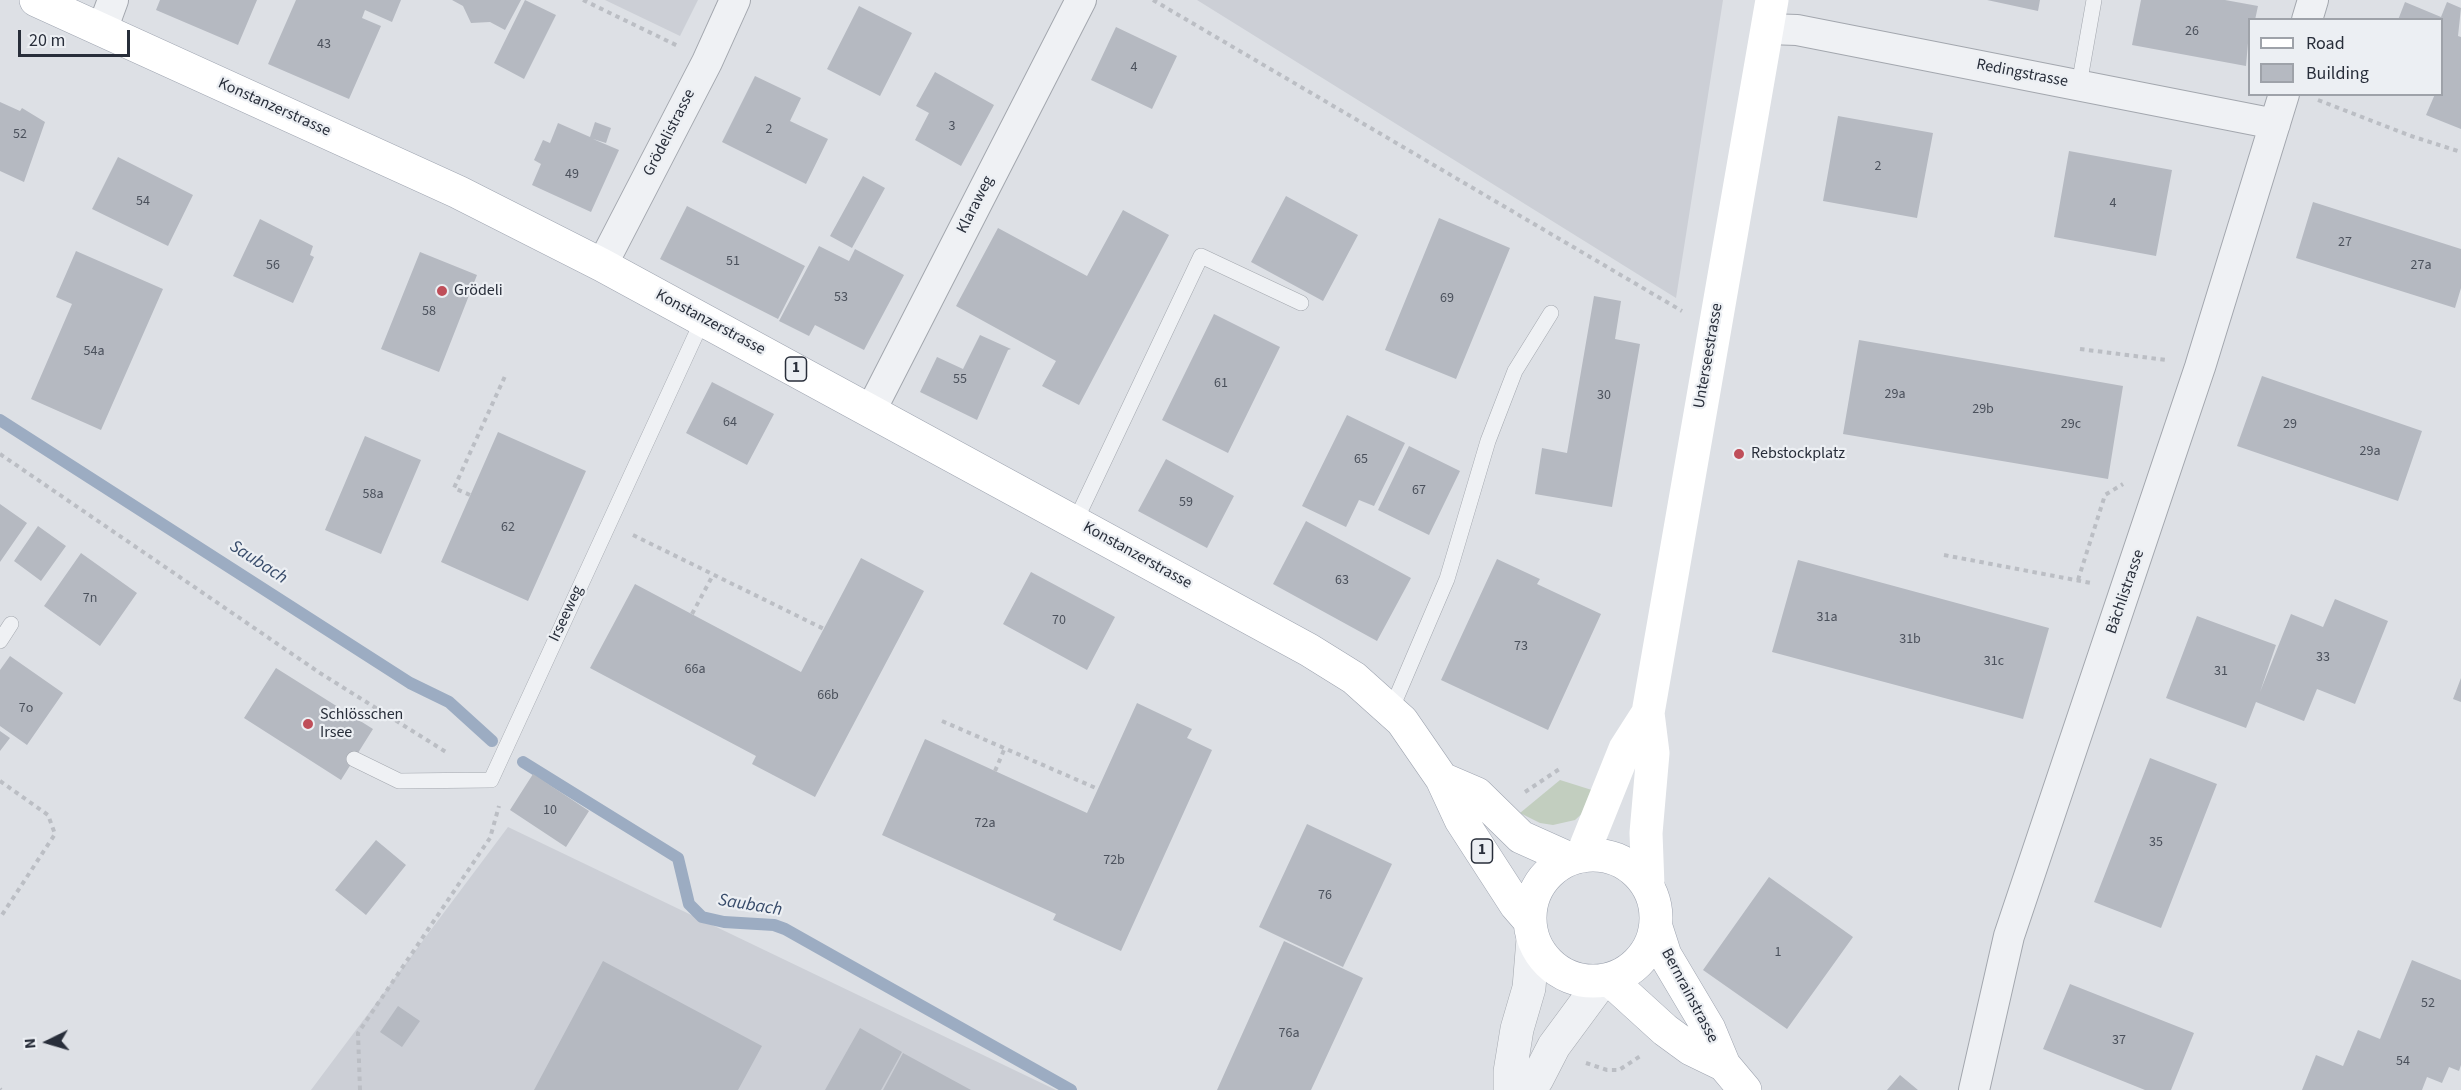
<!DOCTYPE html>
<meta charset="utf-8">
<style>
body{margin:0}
#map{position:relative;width:2461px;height:1090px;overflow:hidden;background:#dde0e5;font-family:"Source Sans 3",sans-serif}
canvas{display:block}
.legend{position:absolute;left:2248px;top:18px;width:195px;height:78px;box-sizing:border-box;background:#eceff3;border:2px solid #9ea2a9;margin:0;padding:8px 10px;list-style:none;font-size:18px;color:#282e3a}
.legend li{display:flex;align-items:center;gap:12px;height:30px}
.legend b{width:30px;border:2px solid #9ea2a9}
.north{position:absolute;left:18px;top:1012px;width:60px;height:60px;-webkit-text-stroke:4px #eceff3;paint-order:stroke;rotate:265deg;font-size:16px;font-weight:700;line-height:24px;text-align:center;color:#282e3a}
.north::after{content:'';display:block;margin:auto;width:21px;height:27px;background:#282e3a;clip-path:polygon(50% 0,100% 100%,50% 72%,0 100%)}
.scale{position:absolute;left:18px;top:30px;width:112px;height:27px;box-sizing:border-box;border:3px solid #282e3a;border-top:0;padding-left:8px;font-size:18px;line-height:21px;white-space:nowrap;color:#282e3a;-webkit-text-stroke:4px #eceff3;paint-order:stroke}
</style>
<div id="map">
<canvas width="2461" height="1090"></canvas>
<ul class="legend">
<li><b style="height:8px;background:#fff"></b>Road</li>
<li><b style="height:16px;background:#b5b9c1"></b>Building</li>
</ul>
<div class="north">N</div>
<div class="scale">20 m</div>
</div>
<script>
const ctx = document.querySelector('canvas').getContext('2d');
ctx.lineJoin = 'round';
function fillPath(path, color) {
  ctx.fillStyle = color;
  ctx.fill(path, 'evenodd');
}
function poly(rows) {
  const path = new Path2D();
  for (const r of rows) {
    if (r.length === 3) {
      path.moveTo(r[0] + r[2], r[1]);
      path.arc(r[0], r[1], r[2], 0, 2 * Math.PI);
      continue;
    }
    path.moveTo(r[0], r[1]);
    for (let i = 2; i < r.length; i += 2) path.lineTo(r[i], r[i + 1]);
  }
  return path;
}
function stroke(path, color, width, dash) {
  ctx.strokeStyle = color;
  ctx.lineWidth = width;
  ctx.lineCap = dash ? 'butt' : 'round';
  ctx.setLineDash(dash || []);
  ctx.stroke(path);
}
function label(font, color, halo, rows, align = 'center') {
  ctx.font = font + ' "Source Sans 3",sans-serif';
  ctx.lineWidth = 4.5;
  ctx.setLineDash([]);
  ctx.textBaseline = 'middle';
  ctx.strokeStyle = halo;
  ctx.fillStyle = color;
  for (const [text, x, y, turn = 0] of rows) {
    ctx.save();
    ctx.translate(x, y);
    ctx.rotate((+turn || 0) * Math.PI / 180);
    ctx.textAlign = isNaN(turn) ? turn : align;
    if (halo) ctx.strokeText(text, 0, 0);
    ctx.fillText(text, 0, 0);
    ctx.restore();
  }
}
const built = poly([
 [605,0,698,0,680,36],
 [1197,0,1723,0,1676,298],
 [508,827,1056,1090,311,1090]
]);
const green = poly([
 [1560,780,1595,791,1586,810,1575,820,1553,825,1540,823,1520,813]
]);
const stream = poly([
 [0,420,410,683,449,702,492,741],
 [523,762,678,858,689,904,702,917,724,922,774,925,785,929,1071,1090]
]);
const building = poly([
 [160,0,257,0,238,45,156,10],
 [296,0,401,0,392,22,365,10,362,18,381,26,349,99,268,64],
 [452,0,521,0,505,30,490,22,471,23,463,6],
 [525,0,556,15,524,79,494,63],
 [1987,0,2040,0,2038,11],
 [2141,0,2225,0,2258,6,2255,20,2250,20,2246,66,2132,45],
 [2405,2,2441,17,2447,2,2461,8,2458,36,2461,37,2461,129,2426,115,2435,94,2442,94,2442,20,2398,20],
 [859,6,912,33,880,96,827,69],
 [1116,27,1177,56,1152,109,1091,80],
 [935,72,994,105,961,166,915,140,929,113,916,106],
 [755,76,801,98,790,121,828,139,806,184,722,142],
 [0,102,20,111,22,108,45,122,24,182,0,171],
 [1838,116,1933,133,1917,218,1823,201],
 [595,122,611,128,606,143,593,139,619,150,591,212,532,185,541,164,534,160,543,140,550,143,558,123,590,137],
 [2069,151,2172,170,2156,256,2054,237],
 [118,157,193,195,168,246,92,209],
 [863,176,885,188,852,248,830,236],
 [1286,196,1358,235,1323,301,1251,262],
 [2313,202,2461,249,2461,288,2455,308,2296,258],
 [687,206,805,266,778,319,660,259],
 [1123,210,1169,235,1079,405,1042,386,1056,361,956,306,998,228,1087,276],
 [1439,218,1510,248,1456,379,1385,350],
 [260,219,313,246,310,255,314,257,293,303,233,276],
 [819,246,849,261,855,249,904,275,864,350,815,325,809,336,779,321],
 [76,251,163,289,101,430,31,399,72,304,56,297],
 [420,252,477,275,439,372,381,349],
 [1594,296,1621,301,1615,339,1640,344,1612,507,1535,494,1542,448,1567,453],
 [1214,314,1280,347,1228,453,1162,420],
 [980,335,1011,349,1008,350,977,420,920,392,937,357,963,369],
 [1859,340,2123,386,2108,479,1843,434],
 [2262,376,2422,431,2398,501,2237,446],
 [712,382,774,414,747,465,686,433],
 [1347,415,1405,443,1374,506,1359,500,1346,527,1302,506],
 [498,432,586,471,528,601,441,562],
 [365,436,421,460,381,554,325,530],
 [1409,446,1460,471,1429,535,1378,510],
 [1166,459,1234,496,1207,548,1138,511],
 [0,504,27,523,0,562],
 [1306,521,1411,578,1377,641,1273,584],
 [38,526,66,546,41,581,14,561],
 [81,553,137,593,100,646,44,606],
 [861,558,924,591,815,797,752,764,756,756,590,668,635,584,801,672],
 [1497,559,1540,579,1537,584,1601,614,1548,730,1441,680],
 [1798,560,2049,628,2023,719,1772,652],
 [1031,572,1115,617,1087,670,1003,624],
 [2335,599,2388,621,2355,704,2317,689,2304,721,2256,702,2246,728,2166,698,2197,616,2276,645,2260,692,2291,614,2323,627],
 [10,656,63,693,27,745,0,726,0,670],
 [276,668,373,729,341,780,244,718],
 [2461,678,2461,702,2453,699],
 [1137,703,1192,729,1187,738,1212,750,1121,951,1053,920,1056,914,882,835,925,739,1087,813],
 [0,731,10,738,0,751],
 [2150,758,2217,784,2161,928,2094,902],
 [533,774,589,811,566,847,510,810],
 [1307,824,1392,864,1343,967,1259,927],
 [376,840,406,865,366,915,335,890],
 [1769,877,1853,937,1787,1029,1703,970],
 [1284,941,1363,978,1311,1090,1217,1090],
 [2412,960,2461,980,2461,1065,2459,1071,2449,1067,2442,1083,2427,1077,2422,1090,2302,1090,2316,1055,2343,1066,2358,1030,2380,1039],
 [603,961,762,1046,738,1090,534,1090],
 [2070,984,2194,1033,2171,1090,2145,1090,2043,1049],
 [398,1006,420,1021,402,1047,380,1032],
 [860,1028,902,1052,881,1090,825,1090],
 [903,1053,971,1090,883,1090],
 [1900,1075,1918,1090,1887,1090]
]);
const path = poly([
 [583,0,678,46],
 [1153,0,1682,311],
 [2318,100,2411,136,2461,152],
 [2080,349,2166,360],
 [0,454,320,673,446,752],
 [470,495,454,488,506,374],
 [633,535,824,629],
 [1944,555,2091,583],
 [2078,580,2105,495,2123,484],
 [692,614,713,575],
 [942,721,1098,789],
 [995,771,1004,750],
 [0,781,48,815,55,834,0,918],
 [1525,792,1561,768],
 [1586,1063,1607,1070,1619,1070,1642,1055],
 [0,1089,1,1090],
 [360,1090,358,1033,490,838,499,806]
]);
const service = poly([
 [2079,85,2094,0],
 [1075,522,1201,256,1301,303],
 [0,641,11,624],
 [1391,710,1447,579,1488,441,1515,371,1551,313],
 [354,759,399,781,491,780,703,319]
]);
const minor = poly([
 [2307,20,2313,0],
 [1768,29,1797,30,2275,124],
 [102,30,113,0],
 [602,265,707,62,735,0],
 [871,410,1081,0],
 [1974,1090,2009,936,2200,367,2284,94]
]);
const tertiary = poly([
 [1510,1090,1510,1072,1517,1029,1529,988,1533,939],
 [1529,1090,1537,1079,1554,1046,1602,981]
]);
const secondary = poly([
 [1582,856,1625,749,1648,713],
 [1648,886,1646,833,1653,753,1648,713,1772,0]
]);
const primary = poly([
 [36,0,458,192,602,265,1309,650,1354,678,1402,721,1442,779,1461,820,1516,905,1529,920],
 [1442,779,1477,794,1521,837,1570,859],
 [1593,918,63],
 [1656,927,1665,955,1709,1029,1724,1065,1745,1090],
 [1610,980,1665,1030,1691,1049,1724,1065]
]);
const markers = [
 [442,291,6,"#bf4e59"],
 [1739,454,6,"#bf4e59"],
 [308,724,6,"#bf4e59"]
];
const numberNames = [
 ["26",2192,32],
 ["43",324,45],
 ["4",1134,68],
 ["3",952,127],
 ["2",769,130],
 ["52",20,135],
 ["2",1878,167],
 ["49",572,175],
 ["54",143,202],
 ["4",2113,204],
 ["27",2345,243],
 ["51",733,262],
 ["56",273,266],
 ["27a",2421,266],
 ["53",841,298],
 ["69",1447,299],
 ["58",429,312],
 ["54a",94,352],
 ["55",960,380],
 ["61",1221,384],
 ["29a",1895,395],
 ["30",1604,396],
 ["29b",1983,410],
 ["64",730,423],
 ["29c",2071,425],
 ["29",2290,425],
 ["29a",2370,452],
 ["65",1361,460],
 ["67",1419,491],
 ["58a",373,495],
 ["59",1186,503],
 ["62",508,528],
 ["63",1342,581],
 ["7n",90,599],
 ["31a",1827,618],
 ["70",1059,621],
 ["31b",1910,640],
 ["73",1521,647],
 ["33",2323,658],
 ["31c",1994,662],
 ["66a",695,670],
 ["31",2221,672],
 ["66b",828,696],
 ["7o",26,709],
 ["10",550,811],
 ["72a",985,824],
 ["35",2156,843],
 ["72b",1114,861],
 ["76",1325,896],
 ["1",1778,953],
 ["52",2428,1004],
 ["76a",1289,1034],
 ["37",2119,1041],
 ["54",2403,1062]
];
const shields = [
 [796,369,21],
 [1482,851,21]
];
const shieldNames = [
 ["1",796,369],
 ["1",1482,851]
];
const streetNames = [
 ["Redingstrasse",2022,74,11],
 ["Konstanzerstrasse",274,108,24],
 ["Grödelistrasse",670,133,-63],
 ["Klaraweg",976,205,-63],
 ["Konstanzerstrasse",710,323,28],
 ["Unterseestrasse",1709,356,-80],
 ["Konstanzerstrasse",1137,556,29],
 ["Bächlistrasse",2126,592,-71],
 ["Irseeweg",567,614,-65],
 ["Bernrainstrasse",1689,996,62]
];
const poiNames = [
 ["Grödeli",454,291],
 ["Rebstockplatz",1751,454],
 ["Schlösschen",320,715],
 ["Irsee",320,733]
];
const waterNames = [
 ["Saubach",258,563,33],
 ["Saubach",750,906,9]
];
fillPath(built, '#cccfd6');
fillPath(green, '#c2cebf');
stroke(stream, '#9cacc2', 12);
fillPath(building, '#b5b9c1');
stroke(service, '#a3a7ae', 16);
stroke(minor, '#a3a7ae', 32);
stroke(tertiary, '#a3a7ae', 34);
stroke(primary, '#9ea4b0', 34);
stroke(path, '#bbbec4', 4, [4.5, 4.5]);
stroke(service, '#eff1f4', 15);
stroke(minor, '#eff1f4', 30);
stroke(tertiary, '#eff1f4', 33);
stroke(secondary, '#fff', 33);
stroke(primary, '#fff', 33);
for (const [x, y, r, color] of markers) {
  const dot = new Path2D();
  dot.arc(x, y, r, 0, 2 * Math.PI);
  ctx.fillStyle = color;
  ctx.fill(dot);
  stroke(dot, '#eceff3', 2);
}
label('14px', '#4b515c', null, numberNames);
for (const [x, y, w] of shields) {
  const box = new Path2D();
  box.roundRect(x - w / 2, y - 12, w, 24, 4.5);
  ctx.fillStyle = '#eceff3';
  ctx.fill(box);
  stroke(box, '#282e3a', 1.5);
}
label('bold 15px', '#282e3a', null, shieldNames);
label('16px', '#282e3a', '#eceff3', streetNames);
label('16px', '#282e3a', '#eceff3', poiNames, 'left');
label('italic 18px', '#374b6a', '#eceff3', waterNames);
</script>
